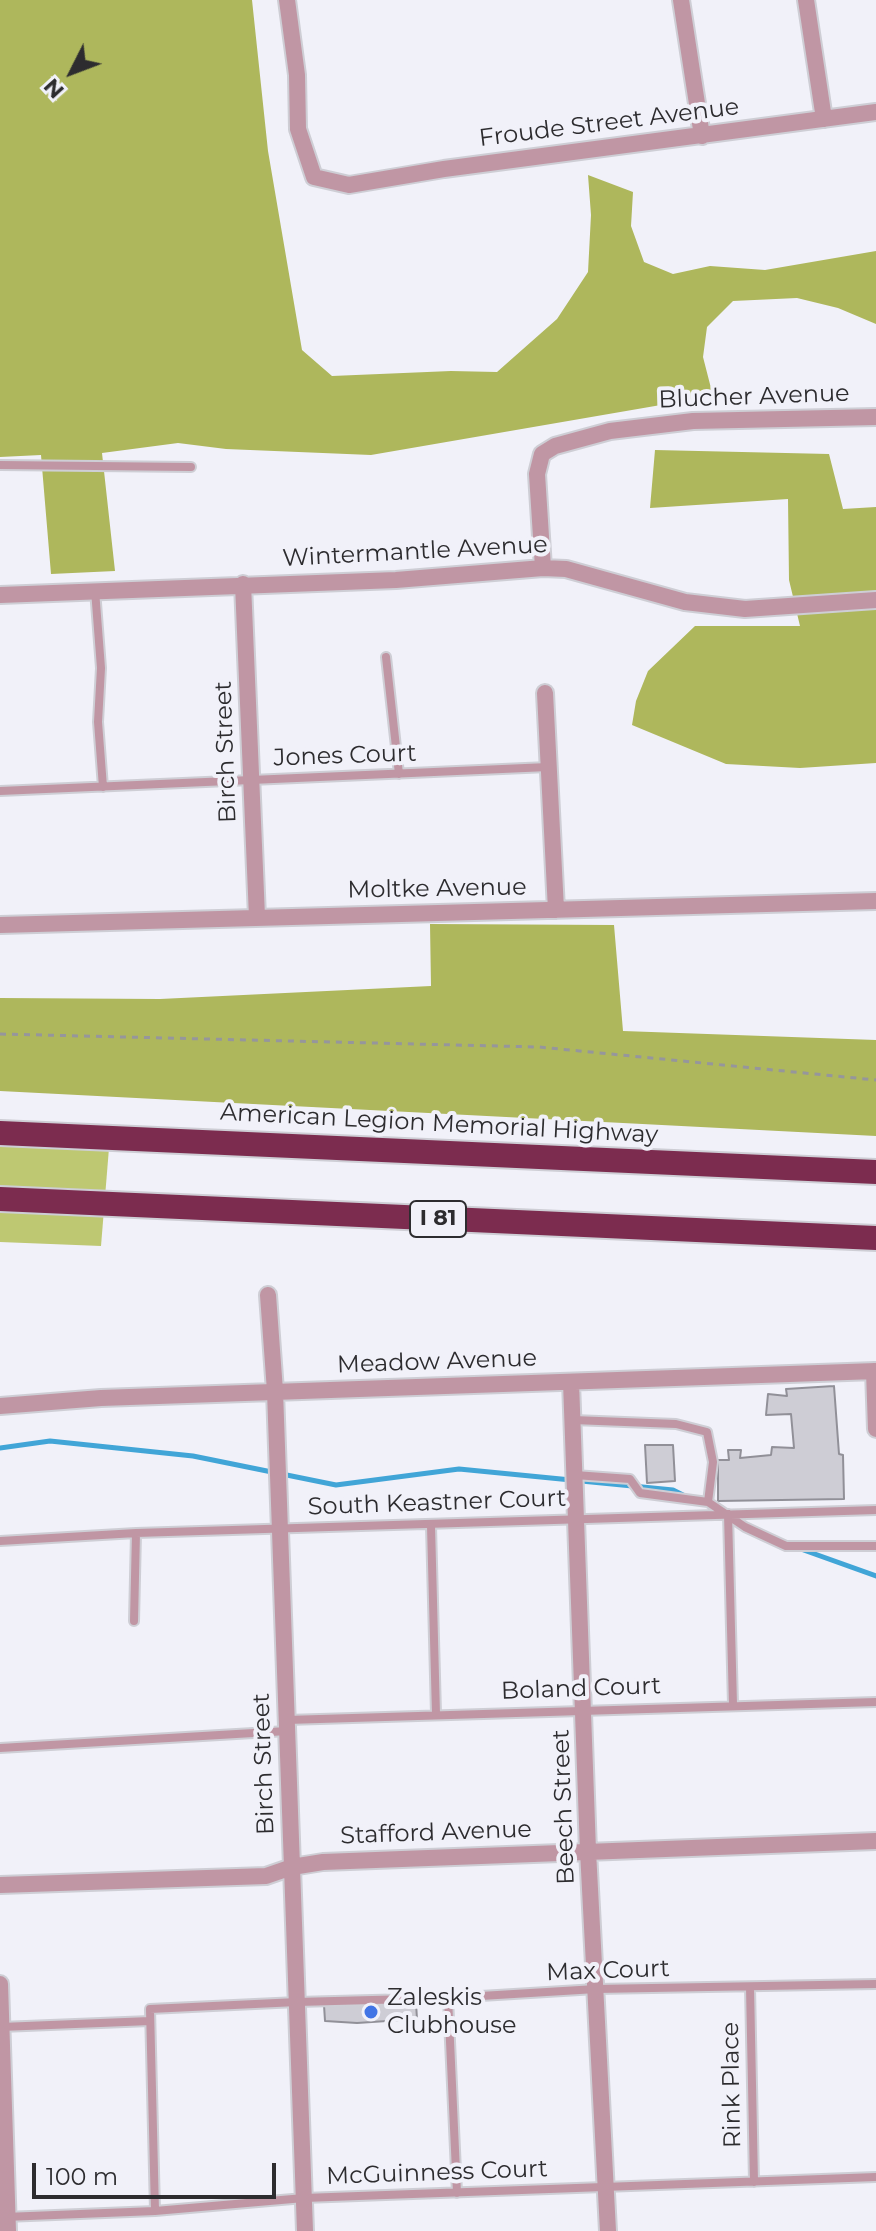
<!DOCTYPE html>
<style>
body{margin:0}
#map{position:relative;width:876px;height:2231px;overflow:hidden;background:#f1f1f9;font-family:Montserrat,sans-serif}
canvas{display:block}
.north{position:absolute;left:32px;top:32px;width:80px;height:80px;-webkit-text-stroke:6px #f1f1f9;paint-order:stroke;rotate:228deg;font-size:22px;font-weight:700;line-height:32px;text-align:center;color:#2d2c2f}
.north::after{content:'';display:block;margin:auto;width:28px;height:36px;background:#2d2c2f;clip-path:polygon(50% 0,100% 100%,50% 72%,0 100%)}
.scale{position:absolute;left:32px;top:2163px;width:244px;height:36px;box-sizing:border-box;border:4px solid #2d2c2f;border-top:0;padding-left:10px;font-size:24px;line-height:28px;white-space:nowrap;color:#2d2c2f;-webkit-text-stroke:6px #f1f1f9;paint-order:stroke}
</style>
<div id="map">
<canvas width="876" height="2231"></canvas>
<div class="north">N</div>
<div class="scale">100 m</div>
</div>
<script>
const ctx = document.querySelector('canvas').getContext('2d');
ctx.lineJoin = 'round';
function fillPath(path, color) {
  ctx.fillStyle = color;
  ctx.fill(path, 'evenodd');
}
function poly(rows) {
  const path = new Path2D();
  for (const r of rows) {
    path.moveTo(r[0], r[1]);
    for (let i = 2; i < r.length; i += 2) path.lineTo(r[i], r[i + 1]);
  }
  return path;
}
function stroke(path, color, width, dash) {
  ctx.strokeStyle = color;
  ctx.lineWidth = width;
  ctx.lineCap = dash ? 'butt' : 'round';
  ctx.setLineDash(dash || []);
  ctx.stroke(path);
}
function label(font, color, halo, rows, align = 'center') {
  ctx.font = font + ' Montserrat,sans-serif';
  ctx.lineWidth = 8;
  ctx.setLineDash([]);
  ctx.textBaseline = 'middle';
  ctx.strokeStyle = halo;
  ctx.fillStyle = color;
  for (const [text, x, y, turn = 0] of rows) {
    ctx.save();
    ctx.translate(x, y);
    ctx.rotate((+turn || 0) * Math.PI / 180);
    ctx.textAlign = isNaN(turn) ? turn : align;
    if (halo) ctx.strokeText(text, 0, 0);
    ctx.fillText(text, 0, 0);
    ctx.restore();
  }
}
const green = poly([
 [0,1144,109,1148,101,1246,0,1242]
]);
const forest = poly([
 [0,0,252,0,268,151,302,350,332,376,451,371,497,372,557,319,588,272,591,215,588,175,633,192,631,226,644,262,673,274,710,266,765,270,876,251,876,324,838,308,797,298,733,301,707,327,703,357,713,396,371,455,226,449,178,443,102,453,115,571,51,574,41,455,0,457],
 [655,450,829,454,843,509,876,507,876,763,800,768,726,764,632,725,636,701,648,671,695,626,800,626,789,580,788,499,650,508],
 [430,924,614,925,623,1031,876,1040,876,1136,0,1091,0,998,160,999,431,986]
]);
const stream = poly([
 [0,1448,50,1441,193,1456,336,1485,459,1469,673,1490,687,1497],
 [798,1548,876,1576]
]);
const building = poly([
 [834,1386,839,1454,843,1455,844,1499,718,1501,718,1460,729,1460,728,1450,741,1450,740,1458,771,1455,772,1447,794,1448,791,1414,766,1415,768,1394,787,1396,786,1389,834,1386],
 [645,1445,673,1445,675,1481,647,1483,645,1445],
 [416,2003,417,2019,357,2023,325,2021,324,2005,416,2003]
]);
const path = poly([
 [0,1034,539,1047,876,1080]
]);
const service = poly([
 [0,465,191,467],
 [95,590,101,668,98,722,103,787],
 [386,657,399,774],
 [0,791,548,767],
 [573,1420,676,1424,707,1432,713,1462,708,1502,640,1493,630,1479,575,1475],
 [708,1502,745,1527,786,1546,876,1546],
 [728,1514,733,1705],
 [431,1526,436,1714],
 [0,1541,136,1533,876,1510],
 [134,1621,136,1533],
 [287,1720,876,1702],
 [0,1748,287,1731],
 [750,1987,754,2182],
 [448,1998,457,2193],
 [1,2027,150,2021],
 [155,2211,150,2009,297,2002,448,1998,596,1989,876,1984],
 [5,2217,155,2211,304,2198,876,2177]
]);
const minor = poly([
 [287,0,297,75,298,129,314,177,349,185,444,169,876,112],
 [681,0,702,136],
 [806,0,824,119],
 [543,568,537,474,542,454,555,446,610,431,693,421,876,417],
 [243,584,257,917],
 [0,595,396,580,543,568,566,569,685,602,745,609,876,600],
 [545,693,556,910],
 [0,925,876,901],
 [268,1295,275,1391,305,2231],
 [874,1371,876,1429],
 [571,1382,588,1851,608,2231],
 [0,1406,101,1398,876,1371],
 [0,1885,266,1876,292,1867,323,1862,876,1841],
 [0,1984,8,2231]
]);
const motorway = poly([
 [0,1133,876,1172],
 [0,1199,876,1238]
]);
const markers = [
 [371,2012,8,"#4174e5"]
];
const shields = [
 [438,1219,56]
];
const shieldNames = [
 ["I 81",438,1219]
];
const streetNames = [
 ["Froude Street Avenue",609,123,-7],
 ["Blucher Avenue",754,397,-2],
 ["Wintermantle Avenue",415,552,-3],
 ["Birch Street",226,752,-92],
 ["Jones Court",345,756,-2],
 ["Moltke Avenue",437,889,-1],
 ["American Legion Memorial Highway",439,1124,3],
 ["Meadow Avenue",437,1362,-2],
 ["South Keastner Court",437,1503,-2],
 ["Boland Court",581,1689,-2],
 ["Birch Street",264,1764,-92],
 ["Beech Street",564,1807,-92],
 ["Stafford Avenue",436,1833,-2],
 ["Max Court",608,1971,-2],
 ["Rink Place",732,2085,-91],
 ["McGuinness Court",437,2173,-2]
];
const poiNames = [
 ["Zaleskis",387,1998],
 ["Clubhouse",387,2026]
];
fillPath(green, '#bec872');
fillPath(forest, '#aeb75c');
stroke(stream, '#41a5d7', 5);
fillPath(building, '#cecdd5');
stroke(building, '#919098', 2);
stroke(service, '#ceced5', 12);
stroke(minor, '#ceced5', 20);
stroke(motorway, '#ceced5', 28);
stroke(path, '#96969c', 3, [6, 6]);
stroke(service, '#c096a4', 8);
stroke(minor, '#c096a4', 16);
stroke(motorway, '#7c2c4f', 24);
for (const [x, y, r, color] of markers) {
  const dot = new Path2D();
  dot.arc(x, y, r, 0, 2 * Math.PI);
  ctx.fillStyle = color;
  ctx.fill(dot);
  stroke(dot, '#f1f1f9', 3);
}
for (const [x, y, w] of shields) {
  const box = new Path2D();
  box.roundRect(x - w / 2, y - 18, w, 36, 6);
  ctx.fillStyle = '#f1f1f9';
  ctx.fill(box);
  stroke(box, '#2d2c2f', 2);
}
label('bold 22px', '#2d2c2f', null, shieldNames);
label('24px', '#2d2c2f', '#f1f1f9', streetNames);
label('24px', '#2d2c2f', '#f1f1f9', poiNames, 'left');
</script>
